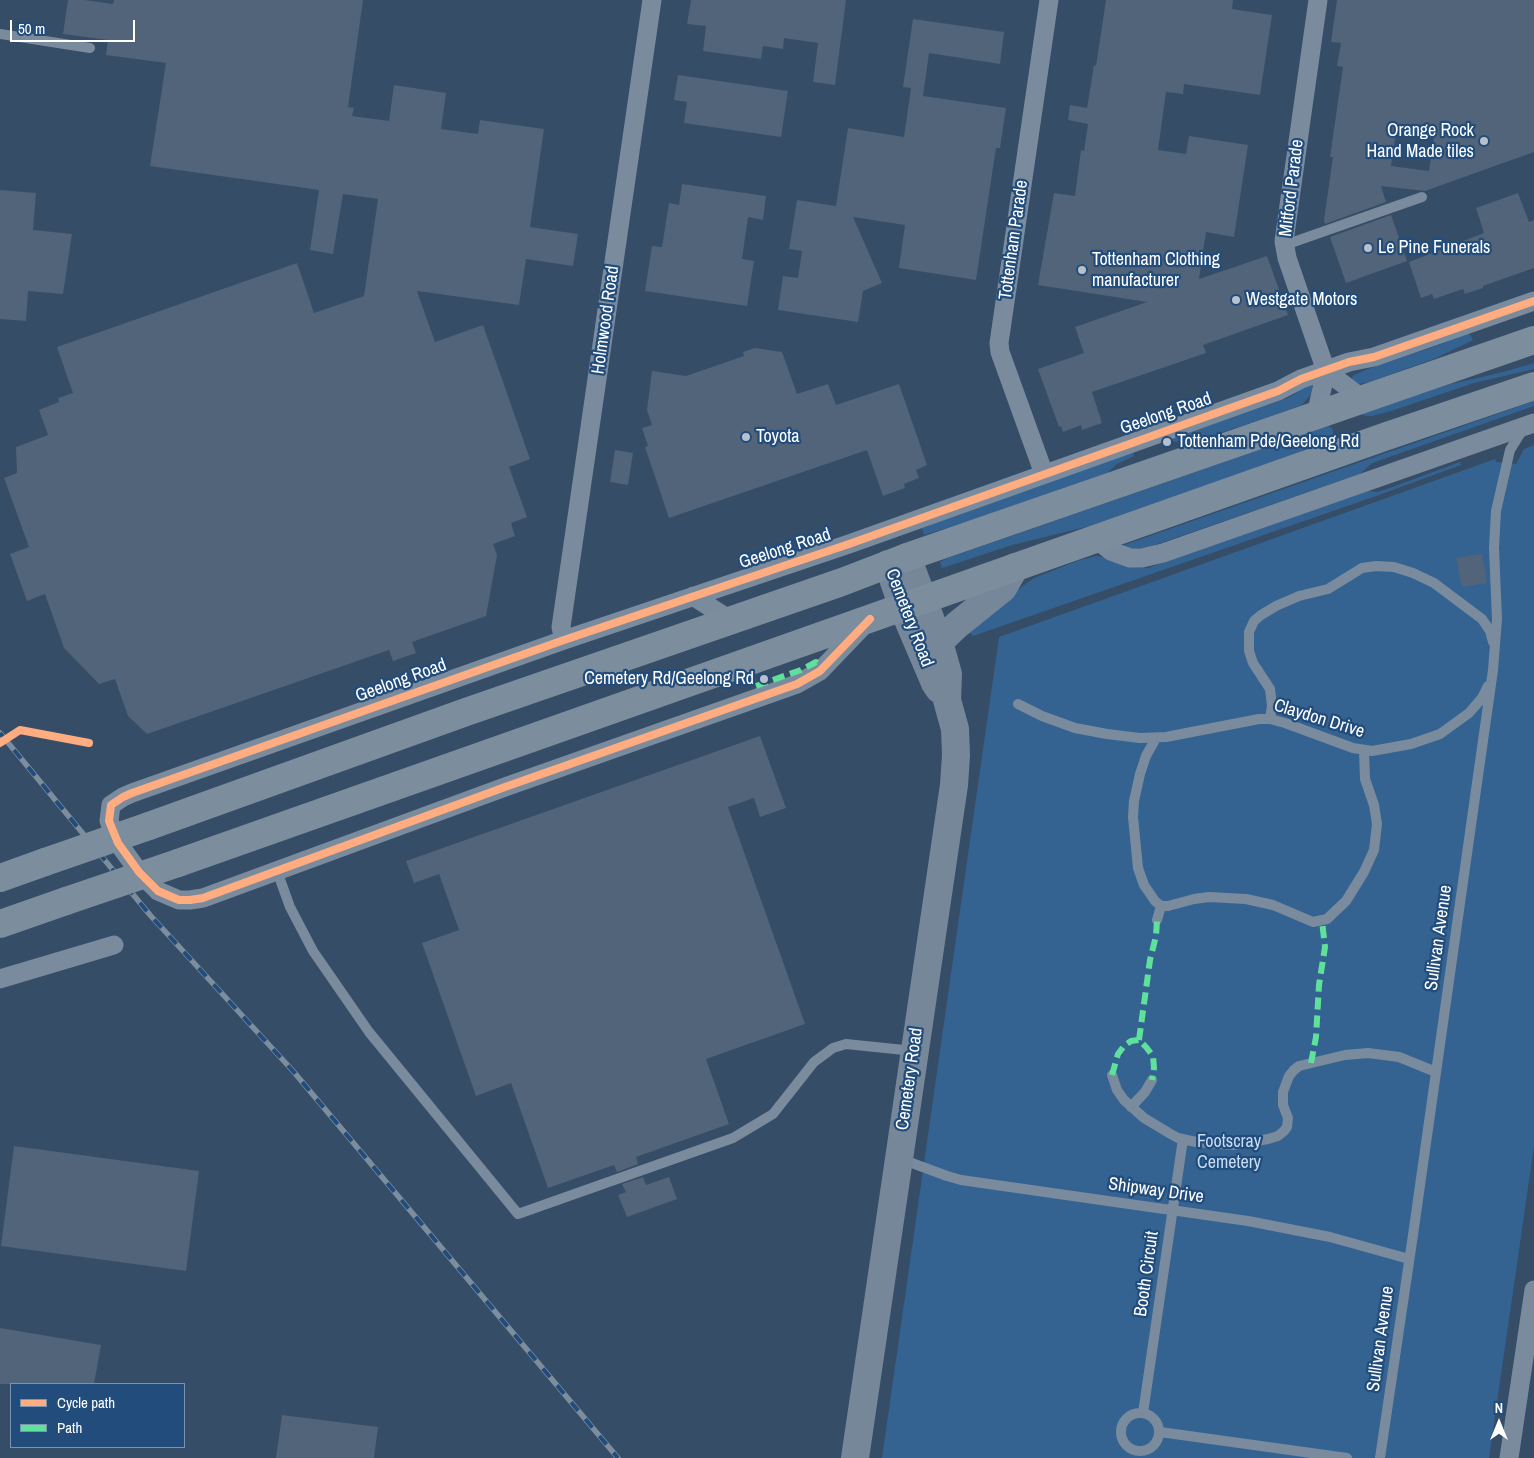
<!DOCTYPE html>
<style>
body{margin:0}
#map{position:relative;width:1534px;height:1458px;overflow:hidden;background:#354d67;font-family:"Archivo Narrow",sans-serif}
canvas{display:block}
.legend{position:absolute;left:10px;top:1383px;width:175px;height:65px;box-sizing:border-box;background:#214c7b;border:1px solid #7a94b0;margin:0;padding:6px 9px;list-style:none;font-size:15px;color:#fff}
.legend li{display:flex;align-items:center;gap:10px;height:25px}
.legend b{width:25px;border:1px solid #7a94b0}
.north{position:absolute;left:1474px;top:1398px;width:50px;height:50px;-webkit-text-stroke:4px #214c7b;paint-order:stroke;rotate:0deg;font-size:14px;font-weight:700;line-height:20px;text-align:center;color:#fff}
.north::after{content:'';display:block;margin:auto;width:18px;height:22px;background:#fff;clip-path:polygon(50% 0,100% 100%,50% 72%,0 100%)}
.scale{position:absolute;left:10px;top:20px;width:125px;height:22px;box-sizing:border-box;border:2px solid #fff;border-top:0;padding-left:6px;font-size:15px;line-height:18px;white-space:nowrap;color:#fff;-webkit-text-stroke:4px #214c7b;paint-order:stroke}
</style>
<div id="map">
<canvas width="1534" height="1458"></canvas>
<ul class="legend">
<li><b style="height:6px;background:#ffac80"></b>Cycle path</li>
<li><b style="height:6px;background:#60e19b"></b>Path</li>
</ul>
<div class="north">N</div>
<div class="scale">50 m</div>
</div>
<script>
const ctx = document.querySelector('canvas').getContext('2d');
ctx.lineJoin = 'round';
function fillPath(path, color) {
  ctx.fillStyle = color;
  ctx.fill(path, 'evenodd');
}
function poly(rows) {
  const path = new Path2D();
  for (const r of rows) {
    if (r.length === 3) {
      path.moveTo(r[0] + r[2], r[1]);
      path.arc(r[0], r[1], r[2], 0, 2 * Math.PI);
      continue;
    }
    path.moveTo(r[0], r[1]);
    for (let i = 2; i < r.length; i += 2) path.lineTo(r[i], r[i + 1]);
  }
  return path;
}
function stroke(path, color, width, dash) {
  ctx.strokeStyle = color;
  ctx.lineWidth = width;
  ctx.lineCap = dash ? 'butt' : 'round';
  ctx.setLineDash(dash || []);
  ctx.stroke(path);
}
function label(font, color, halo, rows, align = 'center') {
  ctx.font = font + ' "Archivo Narrow",sans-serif';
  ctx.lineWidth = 4.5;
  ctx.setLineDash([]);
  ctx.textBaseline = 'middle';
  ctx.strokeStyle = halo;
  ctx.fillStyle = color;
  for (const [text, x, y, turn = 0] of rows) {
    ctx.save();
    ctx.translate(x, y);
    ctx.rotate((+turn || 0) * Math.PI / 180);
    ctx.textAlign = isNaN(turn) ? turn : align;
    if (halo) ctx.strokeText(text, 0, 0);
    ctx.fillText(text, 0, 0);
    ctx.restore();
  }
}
const green = poly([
 [1468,331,1473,340,1436,358,1370,382,1358,384,1351,379,1354,375,1368,369,1442,344],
 [1534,363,1534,369,1474,383,1391,411,1372,416,1366,416,1361,414,1447,385,1503,372],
 [1313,384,1311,394,1302,405,1269,417,1198,440,1169,442,1167,436,1211,425,1288,398,1298,392,1303,386],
 [1534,401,1534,406,1378,461,1371,464,1360,474,1146,548,1123,549,1124,545],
 [1328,426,1332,428,1334,436,1295,454,1090,526,1012,545,942,568,940,562,948,558],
 [1534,445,1534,1146,1489,1458,882,1458,999,637,1495,459,1496,462,1516,464,1524,449],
 [1132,449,1134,456,1117,464,1107,473,967,522,924,535,922,528],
 [1460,462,1461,465,1379,495,973,636,965,628,1034,578,1080,560,1097,556,1104,557,1131,567,1148,568,1367,491,1377,492,1387,489]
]);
const building = poly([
 [68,0,84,0,113,4,114,0,363,0,348,107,354,108,352,116,389,121,394,85,446,93,441,129,478,134,480,120,544,129,530,227,578,234,573,266,526,259,519,305,417,291,435,342,483,325,530,459,509,467,527,517,511,523,515,536,493,544,497,555,486,616,412,642,416,653,393,661,389,650,147,734,128,716,115,679,99,684,64,648,45,594,27,601,10,554,29,547,4,478,17,473,16,447,48,435,39,410,59,402,58,398,73,393,57,347,297,263,314,313,364,296,378,199,343,194,333,254,310,250,319,190,150,166,166,63,106,55,108,40,63,34],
 [691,0,846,0,835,85,813,82,818,43,784,38,783,49,763,46,761,59,703,51,706,26,687,24],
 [1106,0,1233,0,1232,9,1272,15,1260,95,1184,84,1183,94,1166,92,1158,150,1186,154,1189,136,1248,145,1234,237,1206,232,1199,279,1267,256,1288,315,1203,345,1206,353,1092,392,1102,423,1082,430,1081,425,1063,432,1061,426,1059,427,1038,369,1084,353,1075,327,1147,302,1038,285,1054,193,1075,196,1081,150,1084,151,1088,124,1068,120,1070,105,1087,108,1094,65,1096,66],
 [1337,0,1534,0,1534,152,1425,191,1381,186,1386,202,1325,224,1324,220,1333,157,1330,157,1343,67,1337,66,1341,43,1331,42],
 [1397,125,1435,131,1429,171,1391,166],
 [913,19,1004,32,1000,64,929,53,923,96,1006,108,1000,148,996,148,976,280,899,268,905,225,853,217,882,283,863,291,858,322,778,310,783,276,798,278,802,251,789,249,797,200,836,206,848,128,904,137,911,88,903,87],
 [678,75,788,91,781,137,684,123,687,102,674,100],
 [682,184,766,196,763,220,748,217,742,259,754,261,747,306,645,291,652,246,662,247,669,203,679,205],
 [0,190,36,193,33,230,72,234,63,294,28,291,26,321,0,319],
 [1518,193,1529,222,1534,220,1534,268,1483,286,1483,288,1465,294,1463,289,1434,299,1432,294,1421,298,1409,262,1484,233,1476,208],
 [1391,215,1407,261,1346,283,1330,237],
 [755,348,782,352,797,394,828,384,836,405,899,384,927,465,916,470,919,478,904,484,905,488,883,496,867,450,669,518,645,447,648,446,642,428,652,425,647,410,652,371,686,376,744,356,743,352],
 [615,450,633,453,628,485,610,482],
 [1482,554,1487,583,1462,587,1456,558],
 [760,736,786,808,760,817,754,798,728,807,805,1024,706,1059,729,1124,636,1157,638,1164,617,1172,614,1165,548,1188,511,1083,476,1096,422,943,459,930,439,874,414,883,406,861],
 [14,1146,199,1171,186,1271,1,1246],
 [643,1177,646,1185,669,1177,677,1199,627,1217,618,1195,626,1192,622,1184],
 [0,1328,101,1345,94,1384,0,1384],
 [282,1415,378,1427,374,1458,276,1458]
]);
const lane = poly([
 [0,34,90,48],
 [1285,245,1422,197],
 [1018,704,1042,716,1075,728,1107,734,1140,738,1166,737,1259,719,1270,719,1285,723,1353,748,1372,751,1411,744,1440,734,1469,713,1482,698,1488,686],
 [1270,719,1272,706,1270,689,1253,663,1249,651,1249,632,1254,621,1261,615,1276,606,1299,596,1328,589,1362,568,1376,566,1394,567,1413,573,1434,583,1482,619,1490,631,1493,642],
 [1156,738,1146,756,1140,774,1134,801,1133,817,1138,868,1144,885,1155,901,1161,906,1168,906,1194,899,1209,897,1246,899,1273,905,1313,922,1327,919,1346,901,1364,872,1374,850,1377,824,1374,805,1365,779,1364,751],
 [277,871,290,907,313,951,369,1032,518,1214,733,1138,773,1114,814,1062,833,1048,846,1044,914,1051],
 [1157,920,1161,906],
 [1112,1075,1117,1090,1124,1100,1144,1118,1169,1133,1178,1138,1196,1142,1233,1145,1268,1139,1278,1136,1284,1131,1287,1127,1288,1118,1283,1105,1283,1092,1289,1076,1294,1070,1299,1066,1345,1055,1368,1053,1399,1057,1436,1072],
 [1131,1107,1145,1092,1152,1080],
 [901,1159,947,1176,961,1180,1248,1221,1330,1237,1409,1259],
 [1140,1432,19],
 [1143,1413,1183,1139],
 [1160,1432,1347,1458],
 [1380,1458,1413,1235,1493,670,1497,619,1494,548,1496,511,1510,450,1523,429]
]);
const street = poly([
 [1326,371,1363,399],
 [1316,415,1326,371,1287,258,1284,241,1318,0],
 [1044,474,1000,352,999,343,1049,0],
 [1096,539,1111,551,1130,558,1142,558,1163,553,1534,423],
 [693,596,730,620],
 [867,622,820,671,797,684,505,787,203,898,190,900,179,900,158,891,139,872,118,843,109,821,111,805,123,797,132,793,564,640,849,544,1278,391,1301,379,1349,362,1374,357,1534,301],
 [564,640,561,627,652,0],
 [0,979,114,945],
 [1509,1458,1534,1290]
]);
const secondary = poly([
 [888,564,903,608,935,683,939,689],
 [939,642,957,625,1003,588,1015,567],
 [855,1458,954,785,956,755,955,729,947,700,948,674,939,642,907,557]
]);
const highway = poly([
 [149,826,466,712,842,582,907,557,1534,340],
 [178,863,1384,437,1534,386],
 [0,878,45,862],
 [0,924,66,901]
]);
const rail = poly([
 [0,733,150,915,293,1071,618,1458]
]);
const highwayBridge = poly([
 [45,862,149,826],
 [66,901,178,863]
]);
const quiet = poly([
 [756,686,801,670,816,662,818,664],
 [1139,1040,1150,960,1156,936,1157,920],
 [1311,1063,1316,1037,1319,985,1325,947,1322,921],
 [1112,1075,1118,1054,1124,1046,1131,1041,1139,1040,1146,1047,1153,1056,1154,1068,1152,1080]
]);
const cycleway = poly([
 [870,619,820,671,797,684,505,787,203,898,190,900,179,900,158,891,139,872,118,843,109,821,111,805,123,797,132,793,564,640,849,544,1278,391,1301,379,1349,362,1374,357,1534,301],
 [0,743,20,730,89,743]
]);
const markers = [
 [1484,141,5,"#b8c1ca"],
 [1368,248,5,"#b8c1ca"],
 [1082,270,5,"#b8c1ca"],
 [1236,300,5,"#b8c1ca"],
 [746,437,5,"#b8c1ca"],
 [1167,442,5,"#b8c1ca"],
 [764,679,5,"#b8c1ca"]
];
const poiNames = [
 ["Orange Rock",1474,131,"right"],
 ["Hand Made tiles",1474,152,"right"],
 ["Le Pine Funerals",1378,248],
 ["Tottenham Clothing",1092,260],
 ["manufacturer",1092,281],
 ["Westgate Motors",1246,300],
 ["Toyota",756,437],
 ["Tottenham Pde/Geelong Rd",1177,442],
 ["Cemetery Rd/Geelong Rd",754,679,"right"]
];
const streetNames = [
 ["Mitford Parade",1292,188,-83],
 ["Tottenham Parade",1014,240,-82],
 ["Holmwood Road",606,320,-82],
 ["Geelong Road",1166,414,-19],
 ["Geelong Road",785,549,-18],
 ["Cemetery Road",909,618,69],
 ["Geelong Road",401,681,-20],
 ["Claydon Drive",1319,719,17],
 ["Sullivan Avenue",1439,938,-82],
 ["Cemetery Road",910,1079,-82],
 ["Shipway Drive",1156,1191,8],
 ["Booth Circuit",1147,1274,-82],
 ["Sullivan Avenue",1381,1339,-82]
];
const parkNames = [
 ["Footscray",1229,1142],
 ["Cemetery",1229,1163]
];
fillPath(green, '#346392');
fillPath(building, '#516479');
stroke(lane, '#7a8b9e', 10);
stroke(street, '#7a8b9e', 19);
stroke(secondary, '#76879a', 28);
stroke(highway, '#7c8d9e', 28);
stroke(rail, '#7c8d9e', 5.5);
stroke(rail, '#214c7b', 4, [11]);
stroke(highwayBridge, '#7c8d9e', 28);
stroke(quiet, '#60e19b', 6, [12, 6]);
stroke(cycleway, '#ffac80', 8);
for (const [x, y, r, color] of markers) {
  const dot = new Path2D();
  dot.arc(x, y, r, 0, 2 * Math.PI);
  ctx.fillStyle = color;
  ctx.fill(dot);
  stroke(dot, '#214c7b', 2);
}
label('18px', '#fff', '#214c7b', poiNames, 'left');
label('18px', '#fff', '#214c7b', streetNames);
label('18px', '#c7ddf5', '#214c7b', parkNames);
</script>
